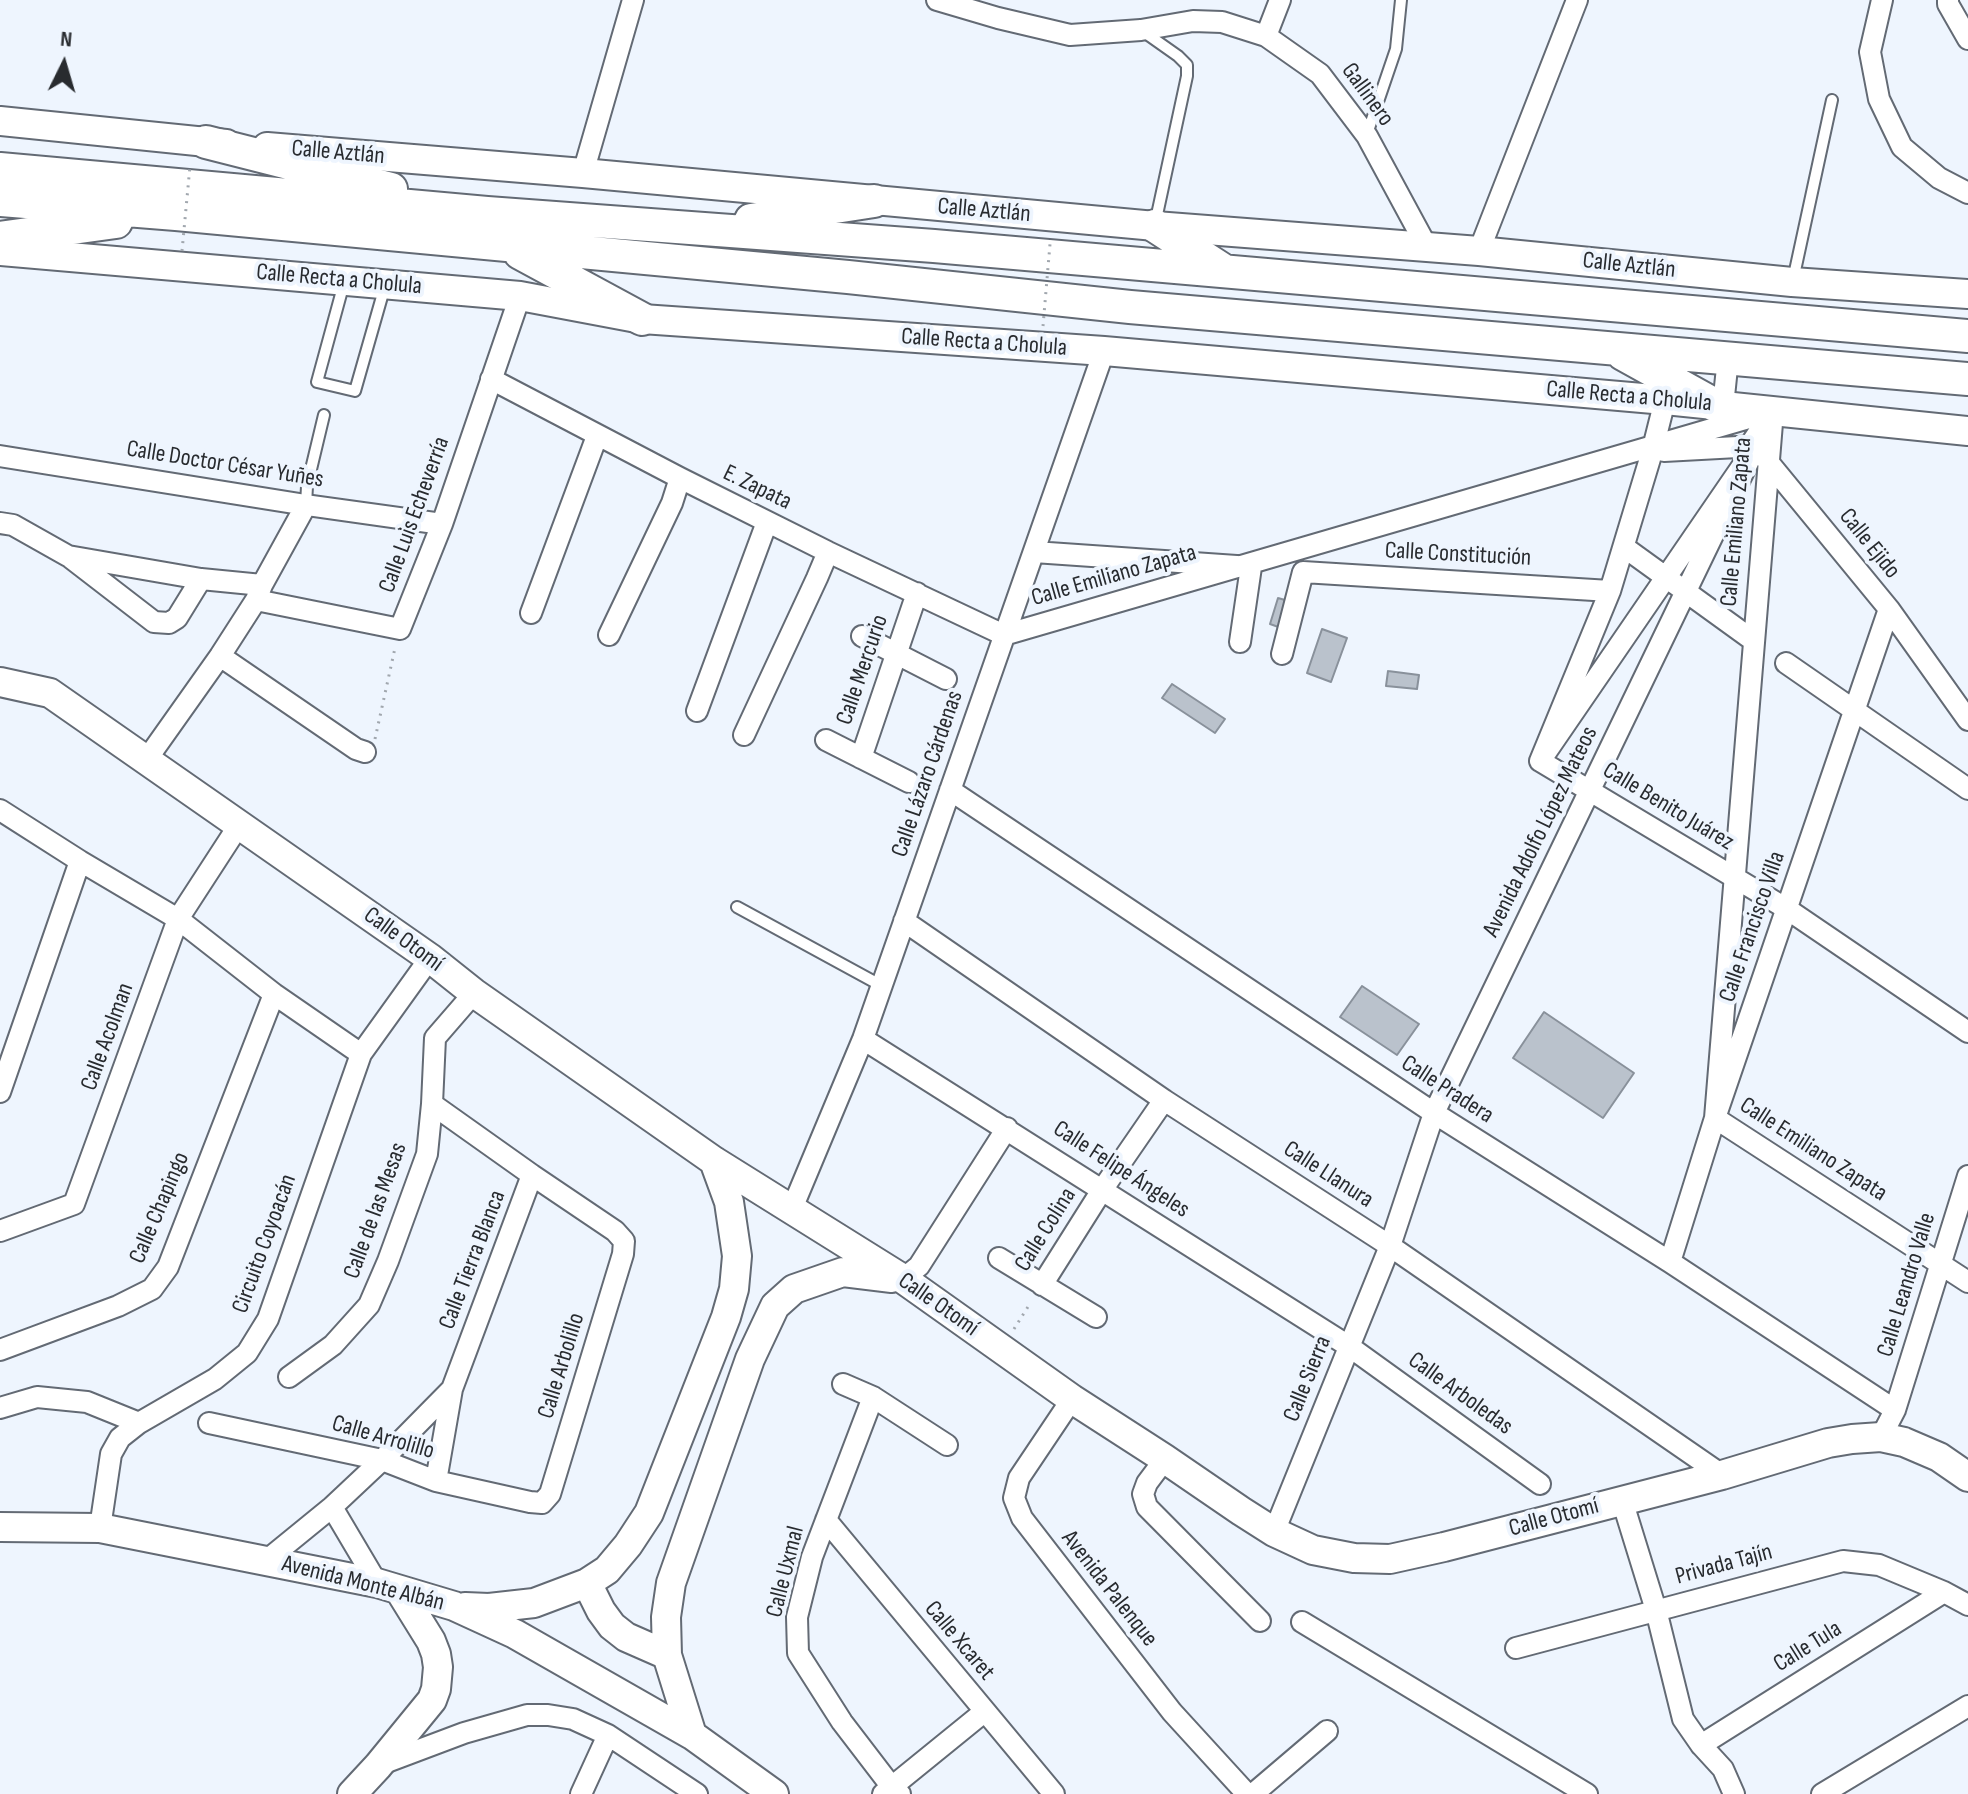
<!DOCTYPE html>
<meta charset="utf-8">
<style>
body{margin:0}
#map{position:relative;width:1968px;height:1794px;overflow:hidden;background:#eef5fe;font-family:"Sofia Sans Condensed",sans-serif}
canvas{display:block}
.north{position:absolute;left:24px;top:24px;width:80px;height:80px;-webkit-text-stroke:6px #eef5fe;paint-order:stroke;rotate:5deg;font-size:22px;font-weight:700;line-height:32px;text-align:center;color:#282b2f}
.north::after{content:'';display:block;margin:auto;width:28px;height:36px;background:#282b2f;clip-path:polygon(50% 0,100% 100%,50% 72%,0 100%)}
</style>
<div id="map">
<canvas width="1968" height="1794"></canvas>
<div class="north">N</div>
</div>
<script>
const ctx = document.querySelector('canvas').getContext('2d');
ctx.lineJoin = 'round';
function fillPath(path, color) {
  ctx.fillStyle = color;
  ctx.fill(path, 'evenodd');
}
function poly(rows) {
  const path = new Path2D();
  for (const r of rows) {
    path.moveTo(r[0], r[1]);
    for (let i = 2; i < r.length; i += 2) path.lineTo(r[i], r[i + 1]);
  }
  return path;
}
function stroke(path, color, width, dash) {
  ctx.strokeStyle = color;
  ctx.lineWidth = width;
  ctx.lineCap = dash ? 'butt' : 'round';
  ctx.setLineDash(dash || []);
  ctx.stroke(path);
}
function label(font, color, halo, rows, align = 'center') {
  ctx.font = font + ' "Sofia Sans Condensed",sans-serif';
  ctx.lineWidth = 8;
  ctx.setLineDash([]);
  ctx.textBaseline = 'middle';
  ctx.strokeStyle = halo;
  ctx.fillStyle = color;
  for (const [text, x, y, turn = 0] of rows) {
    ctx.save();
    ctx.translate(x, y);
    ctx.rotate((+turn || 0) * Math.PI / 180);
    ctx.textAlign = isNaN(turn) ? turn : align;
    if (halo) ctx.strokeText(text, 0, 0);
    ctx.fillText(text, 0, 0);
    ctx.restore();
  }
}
const building = poly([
 [1278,598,1292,602,1284,629,1270,624,1278,598],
 [1322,629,1347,638,1331,682,1307,673,1322,629],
 [1388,671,1419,675,1417,689,1386,686,1388,671],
 [1172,684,1225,719,1215,733,1162,698,1172,684],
 [1362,986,1419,1024,1397,1055,1340,1017,1362,986],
 [1544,1012,1634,1073,1603,1118,1513,1058,1544,1012]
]);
const path = poly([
 [375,739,395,648],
 [1014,1329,1031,1302]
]);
const lane = poly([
 [1144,32,1178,56,1187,65,1187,76,1155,224],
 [1367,134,1396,49,1401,0],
 [1793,280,1832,100],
 [344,283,317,382,355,391,385,286],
 [306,505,307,486,324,415],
 [737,907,882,986]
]);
const street = poly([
 [937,0,998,18,1070,35,1141,30,1193,21,1222,22,1266,36,1320,74,1367,136,1427,247],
 [1882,0,1870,52,1879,99,1902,147,1939,178,1968,193],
 [1948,0,1948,4,1968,39],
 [1266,36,1280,0],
 [583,173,633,0],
 [1479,251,1577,0],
 [1728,358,1723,406,1730,414],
 [491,379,680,478,828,552,1004,635,1773,411,1715,1118,1968,1282],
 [1664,451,1756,446],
 [0,456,306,505,442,524],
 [1765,458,1889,609,1968,720],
 [0,523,13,525,68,556,201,579,262,585],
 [1624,547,1754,641],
 [1034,552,1251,567,1240,642],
 [71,558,154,622,169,623,177,618,201,579],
 [256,600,400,629,442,524,520,296],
 [531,613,597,436],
 [609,635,672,503,680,478],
 [862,636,946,679],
 [1282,654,1303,572,1610,591],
 [220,656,356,749,365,752],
 [1786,663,1968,789],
 [697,711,767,522],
 [744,735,817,578,828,552],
 [826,740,909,782],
 [861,758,917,593],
 [147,759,220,656,256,600,262,585,306,505],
 [1540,761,1787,909,1968,1032],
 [950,790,1434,1113,1670,1262,1895,1410],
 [0,810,80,861,178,919,274,994,361,1054],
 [904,921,1164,1100,1390,1246,1722,1475],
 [863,1039,1350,1347,1540,1484],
 [0,1092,80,861],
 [791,1211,863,1039,1104,351],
 [0,1231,74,1204,178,919,239,825],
 [999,1258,1096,1317],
 [1670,1262,1715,1118,1889,609],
 [903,1279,919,1266,1007,1128],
 [1042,1285,1102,1190,1164,1100],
 [0,1350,118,1306,152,1289,168,1267,274,994],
 [289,1377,333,1345,369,1305,388,1261,427,1154,432,1104,435,1038,474,993],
 [843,1384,873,1397,947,1445],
 [873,1397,812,1557,797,1617,798,1653,842,1722,891,1786,900,1794],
 [1072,1399,1019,1478,1014,1498,1022,1518,1172,1712,1247,1794],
 [0,1408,37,1397,87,1402,139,1423],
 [209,1423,382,1460,436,1481,530,1502,542,1503,550,1494,623,1254,624,1241,615,1231,532,1175,432,1104],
 [1881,1437,1895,1410,1968,1176],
 [1165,1459,1147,1483,1143,1494,1147,1507,1260,1621],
 [436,1481,452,1389],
 [1622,1500,1656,1610,1683,1719,1701,1745,1723,1769,1734,1794],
 [332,1507,377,1583],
 [826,1520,1054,1794],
 [100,1528,111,1454,120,1438,139,1423,215,1379,247,1353,268,1319,361,1054,430,958],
 [1274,1532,1390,1246,1434,1113,1756,446,1773,411,1752,442,1756,446,1540,761,1610,591,1652,452,1665,400],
 [267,1560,332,1507,382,1460,452,1389,532,1175],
 [1302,1622,1587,1794],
 [1516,1648,1843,1561,1879,1565,1944,1592,1968,1605],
 [1701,1745,1944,1592],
 [379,1765,464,1733,527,1715,548,1715,573,1719,608,1735,697,1794],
 [581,1794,608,1735],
 [883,1794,984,1712],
 [1253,1794,1327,1731],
 [1822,1794,1968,1706]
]);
const secondary = poly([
 [0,121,226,144],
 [267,147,583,173,1155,226,1479,251,1792,282,1968,294],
 [0,251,520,296,642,319,1104,351,1665,400,1968,431],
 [0,682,50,693,430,958,474,993,714,1161,903,1279,1072,1399,1165,1459,1241,1511,1274,1532,1313,1550,1354,1558,1390,1559,1444,1547,1722,1475,1828,1443,1852,1439,1881,1437,1904,1442,1939,1457,1968,1477],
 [0,1527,100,1528,377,1583,454,1606,515,1634,692,1735,774,1794],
 [587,1583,601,1611,612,1626,626,1637,667,1655],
 [465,1607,489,1608,534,1603,587,1583,607,1570,628,1545,649,1513,726,1317,734,1289,737,1256,729,1202,714,1161],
 [692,1735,667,1655,666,1617,671,1583,750,1359,775,1306,794,1289,843,1272,892,1278],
 [352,1794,378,1766,432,1700,436,1689,438,1667,436,1654,431,1641,400,1591]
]);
const primary = poly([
 [206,142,391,189],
 [0,169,487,213,934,246,1968,336],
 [0,200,176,214,848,277,1130,307,1968,379],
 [751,220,874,201],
 [1155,226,1223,270],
 [0,238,116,222],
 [520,253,642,319],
 [1623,354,1715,405]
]);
const pathBridge = poly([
 [182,251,190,166],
 [1043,326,1050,244]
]);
const streetNames = [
 ["Gallinero",1367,95,54],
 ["Calle Aztlán",338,153,5],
 ["Calle Aztlán",984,211,5],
 ["Calle Aztlán",1629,266,6],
 ["Calle Recta a Cholula",339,280,5],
 ["Calle Recta a Cholula",984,343,4],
 ["Calle Recta a Cholula",1629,397,5],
 ["Calle Doctor César Yuñes",225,465,9],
 ["E. Zapata",757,488,26],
 ["Calle Luis Echeverría",415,515,-70],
 ["Calle Emiliano Zapata",1737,522,-85],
 ["Calle Ejido",1869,544,51],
 ["Calle Constitución",1458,555,3],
 ["Calle Emiliano Zapata",1114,576,-16],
 ["Calle Mercurio",863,670,-71],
 ["Calle Lázaro Cárdenas",928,774,-71],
 ["Calle Benito Juárez",1668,807,31],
 ["Avenida Adolfo López Mateos",1541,832,-64],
 ["Calle Francisco Villa",1753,927,-71],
 ["Calle Otomí",403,940,36],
 ["Calle Acolman",108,1037,-70],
 ["Calle Pradera",1447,1090,33],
 ["Calle Emiliano Zapata",1813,1150,33],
 ["Calle Felipe Ángeles",1121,1170,33],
 ["Calle Llanura",1328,1175,33],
 ["Calle Chapingo",160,1208,-67],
 ["Calle de las Mesas",376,1211,-70],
 ["Calle Colina",1046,1230,-58],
 ["Circuito Coyoacán",265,1244,-70],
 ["Calle Tierra Blanca",473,1260,-69],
 ["Calle Leandro Valle",1907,1285,-73],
 ["Calle Otomí",938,1305,35],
 ["Calle Arbolillo",562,1366,-73],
 ["Calle Sierra",1308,1379,-68],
 ["Calle Arboledas",1460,1394,36],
 ["Calle Arrolillo",383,1438,16],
 ["Calle Otomí",1554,1518,-15],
 ["Privada Tajín",1724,1565,-15],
 ["Calle Uxmal",786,1572,-76],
 ["Avenida Monte Albán",363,1584,14],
 ["Avenida Palenque",1109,1589,52],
 ["Calle Xcaret",959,1641,50],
 ["Calle Tula",1808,1647,-32]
];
fillPath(building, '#bac2cc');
stroke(building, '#89919b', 2);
stroke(lane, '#636a74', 14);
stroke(street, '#636a74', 24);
stroke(secondary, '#636a74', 32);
stroke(primary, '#636a74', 36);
stroke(path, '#a1a7ae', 3, [2, 6]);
stroke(lane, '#fff', 10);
stroke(street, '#fff', 20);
stroke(secondary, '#fff', 28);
stroke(primary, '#fff', 32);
stroke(pathBridge, '#a1a7ae', 3, [2, 6]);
label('24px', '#282b2f', '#eef5fe', streetNames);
</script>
